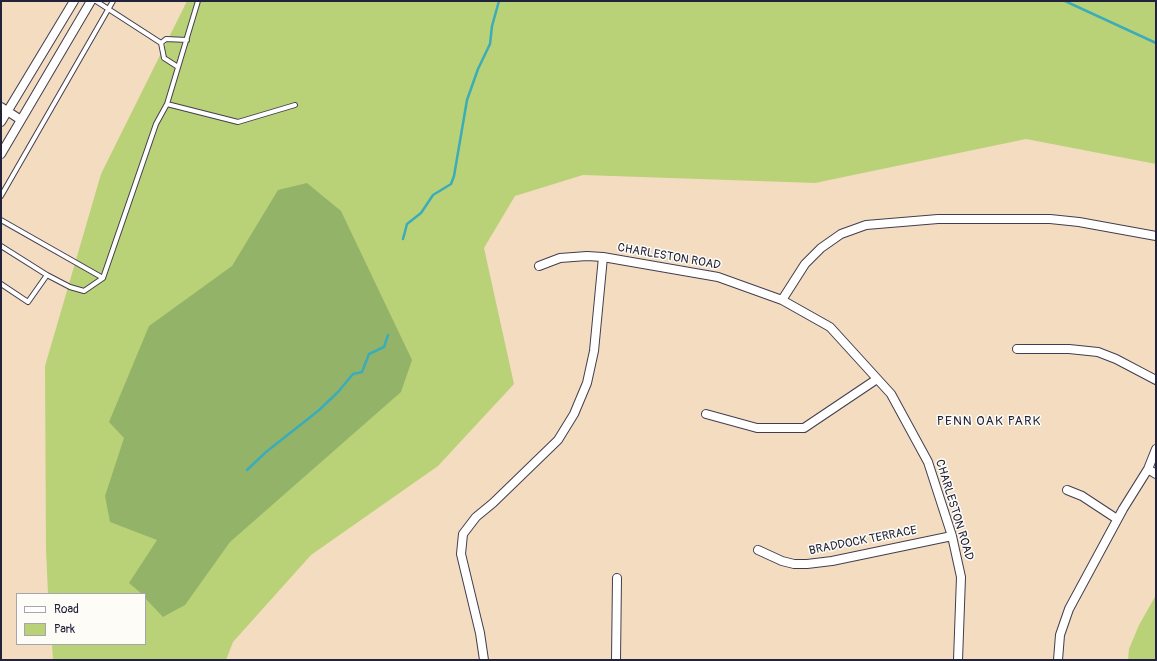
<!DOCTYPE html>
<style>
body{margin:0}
#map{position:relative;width:1157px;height:661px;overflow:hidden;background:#f4dcc1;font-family:Pangolin,sans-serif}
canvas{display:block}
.frame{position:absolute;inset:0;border:2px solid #22223b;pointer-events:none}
.legend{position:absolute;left:16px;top:593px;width:130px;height:52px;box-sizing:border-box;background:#fdfcf7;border:1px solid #a5a5ac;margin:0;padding:5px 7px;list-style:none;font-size:12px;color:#22223b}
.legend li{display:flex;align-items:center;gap:8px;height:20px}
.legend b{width:20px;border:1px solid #a5a5ac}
</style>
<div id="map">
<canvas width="1157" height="661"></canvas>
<div class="frame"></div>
<ul class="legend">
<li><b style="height:5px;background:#fff"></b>Road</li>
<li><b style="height:11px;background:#bad277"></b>Park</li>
</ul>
</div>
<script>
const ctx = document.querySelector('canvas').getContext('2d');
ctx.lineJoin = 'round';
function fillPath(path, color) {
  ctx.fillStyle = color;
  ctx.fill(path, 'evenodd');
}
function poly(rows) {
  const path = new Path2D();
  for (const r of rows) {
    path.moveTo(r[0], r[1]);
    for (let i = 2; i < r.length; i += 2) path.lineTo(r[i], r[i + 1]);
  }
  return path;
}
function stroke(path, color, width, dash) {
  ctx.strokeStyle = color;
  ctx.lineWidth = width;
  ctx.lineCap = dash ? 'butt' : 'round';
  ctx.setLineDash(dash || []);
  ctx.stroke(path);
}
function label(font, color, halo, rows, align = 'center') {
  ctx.font = font + ' Pangolin,sans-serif';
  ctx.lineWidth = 3;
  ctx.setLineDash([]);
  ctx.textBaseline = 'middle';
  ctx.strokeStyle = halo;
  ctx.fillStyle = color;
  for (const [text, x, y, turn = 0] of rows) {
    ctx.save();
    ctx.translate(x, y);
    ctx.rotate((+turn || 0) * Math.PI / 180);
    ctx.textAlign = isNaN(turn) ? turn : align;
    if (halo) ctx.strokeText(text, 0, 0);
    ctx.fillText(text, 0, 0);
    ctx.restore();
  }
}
const green = poly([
 [187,1,1156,1,1156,164,1026,139,815,183,583,175,515,196,484,248,514,384,438,466,311,555,233,642,226,660,53,660,52,644,145,644,145,594,48,594,46,550,45,366,101,174],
 [1156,595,1156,660,1128,660,1129,649,1139,625]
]);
const forest = poly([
 [307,183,341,211,412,360,401,392,230,542,185,605,163,617,145,598,145,594,142,594,129,583,157,540,110,522,105,496,124,438,109,422,149,326,232,266,278,190]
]);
const stream = poly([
 [1065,1,1156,43],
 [403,239,407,224,421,213,433,195,451,184,454,176,467,100,478,69,490,44,492,26,499,1],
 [247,470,266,452,318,411,338,392,353,374,362,372,369,354,384,347,388,335]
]);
const service = poly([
 [96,1,161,43],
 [178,67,164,58,161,43,166,39,187,40],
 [167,104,238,122,295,105],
 [1,196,113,1],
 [1,220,103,278,156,124,167,104,198,1],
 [1,246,47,275,28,302,1,284],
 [47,275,70,287,84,291,103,278]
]);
const minor = poly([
 [1,107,21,120],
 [1,122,74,1],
 [1,154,91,1],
 [539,266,560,258,587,256,603,257,718,277,782,300,830,327,891,394,928,462,952,536,961,577,958,660],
 [782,300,805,264,821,248,841,234,866,225,938,219,1050,219,1079,222,1156,236],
 [1017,349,1069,349,1098,352,1116,359,1156,380],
 [706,414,757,428,804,428,877,379],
 [1148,469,1156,474],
 [1067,490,1082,496,1117,519],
 [758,550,782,561,794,564,807,564,832,561,952,536],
 [484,660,480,633,461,554,463,534,476,517,493,503,558,440,574,414,587,383,594,351,603,257],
 [616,660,617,578],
 [1058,660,1060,635,1069,609,1123,509,1148,469,1156,449]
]);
const streetNames = [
 ["CHARLESTON ROAD",669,257,10],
 ["CHARLESTON ROAD",954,510,73],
 ["BRADDOCK TERRACE",863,541,-11]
];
const neighbourhoodNames = [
 ["PENN OAK PARK",989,422]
];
fillPath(green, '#bad277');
fillPath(forest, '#93b468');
stroke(stream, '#3cacb9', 2.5);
stroke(service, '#423e4f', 6);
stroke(minor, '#423e4f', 10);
stroke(service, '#fff', 4);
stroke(minor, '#fff', 8);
label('12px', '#22223b', '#fdfcf7', streetNames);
ctx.letterSpacing = '1px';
label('13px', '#22223b', '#fdfcf7', neighbourhoodNames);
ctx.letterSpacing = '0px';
</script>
